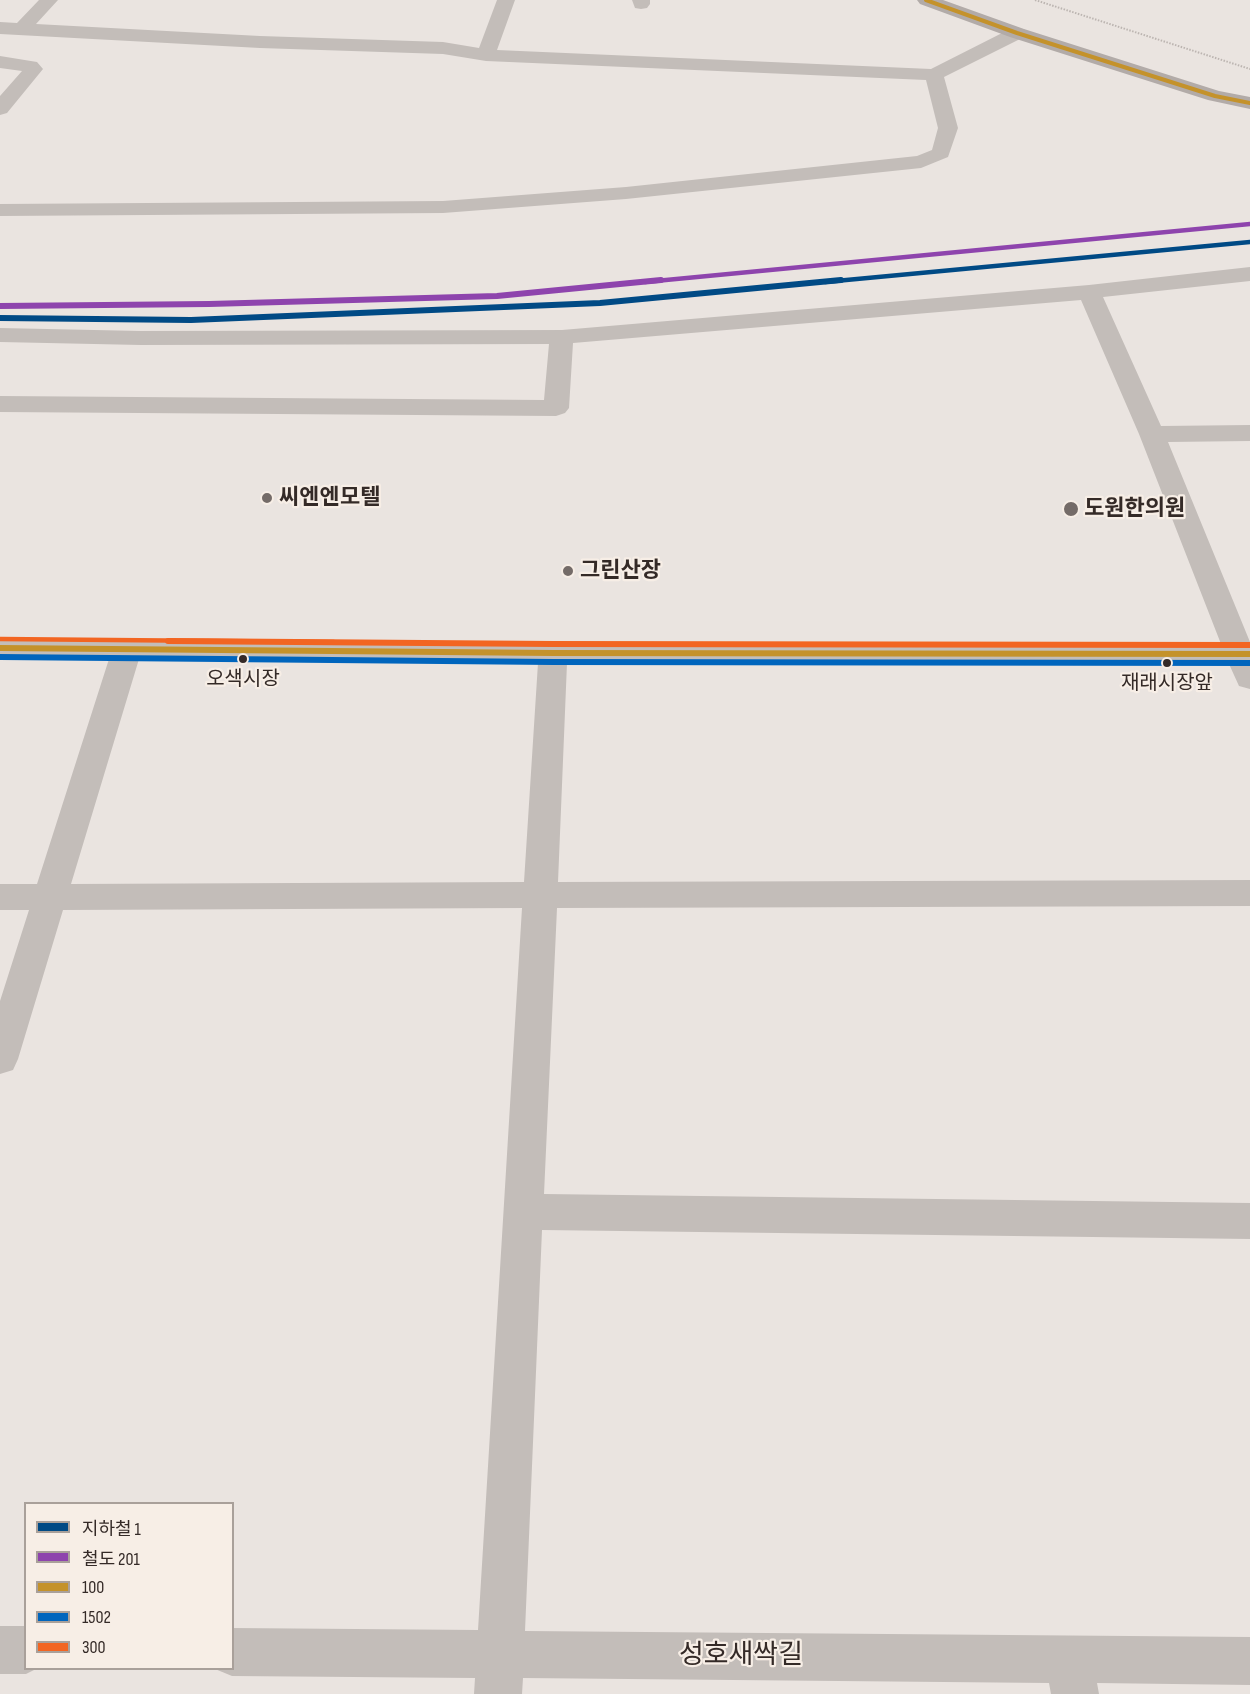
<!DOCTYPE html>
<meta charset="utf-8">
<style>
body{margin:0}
#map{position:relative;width:1250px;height:1694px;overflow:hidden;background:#eae4e0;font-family:"Sofia Sans Condensed","Noto Sans KR",sans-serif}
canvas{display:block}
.legend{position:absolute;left:24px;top:1502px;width:210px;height:168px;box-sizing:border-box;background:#f7eee6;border:2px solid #a9a09a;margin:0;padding:8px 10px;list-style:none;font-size:18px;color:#342a27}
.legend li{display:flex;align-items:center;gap:12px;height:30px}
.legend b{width:30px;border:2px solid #a9a09a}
</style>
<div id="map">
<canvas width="1250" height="1694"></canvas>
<ul class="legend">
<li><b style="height:8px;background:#004a85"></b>지하철 1</li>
<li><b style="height:8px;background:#8e44ad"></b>철도 201</li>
<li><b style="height:8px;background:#c4922b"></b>100</li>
<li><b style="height:8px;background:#0065bd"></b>1502</li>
<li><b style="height:8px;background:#f26522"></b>300</li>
</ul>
</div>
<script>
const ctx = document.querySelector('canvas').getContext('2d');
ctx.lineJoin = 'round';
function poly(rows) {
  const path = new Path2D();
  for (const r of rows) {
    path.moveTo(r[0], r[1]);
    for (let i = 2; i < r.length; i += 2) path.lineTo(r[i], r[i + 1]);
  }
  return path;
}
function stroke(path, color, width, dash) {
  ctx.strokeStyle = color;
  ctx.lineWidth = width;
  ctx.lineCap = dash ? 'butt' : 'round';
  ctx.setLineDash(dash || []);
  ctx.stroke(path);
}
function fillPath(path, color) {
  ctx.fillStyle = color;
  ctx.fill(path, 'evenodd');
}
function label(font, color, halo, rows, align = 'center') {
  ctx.font = font + ' "Sofia Sans Condensed","Noto Sans KR",sans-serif';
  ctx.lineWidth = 4.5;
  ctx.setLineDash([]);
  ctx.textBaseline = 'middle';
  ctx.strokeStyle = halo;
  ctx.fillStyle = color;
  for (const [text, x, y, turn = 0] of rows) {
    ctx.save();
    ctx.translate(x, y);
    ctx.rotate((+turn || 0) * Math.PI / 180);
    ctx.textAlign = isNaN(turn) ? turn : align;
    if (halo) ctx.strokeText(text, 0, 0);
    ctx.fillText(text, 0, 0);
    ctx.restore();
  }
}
const path = poly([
 [1035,0,1250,69]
]);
const minor = poly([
 [39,0,58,0,36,24,260,36,443,42,479,48,497,0,515,0,497,50,931,69,1010,29,1024,29,1026,33,1024,37,944,77,958,128,948,157,921,168,626,199,443,213,0,216,0,204,443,201,626,187,917,156,932,150,938,128,926,80,486,61,443,54,260,48,0,34,0,22,17,23,39,0],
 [632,0,650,0,650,4,647,8,641,9,635,8,632,0],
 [0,56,37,62,43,69,7,113,0,115,0,96,22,71,0,68,0,56],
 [1250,267,1250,281,1103,297,1161,426,1250,425,1250,441,1168,442,1250,642,1250,689,1239,686,1229,664,567,663,558,882,1250,880,1250,906,557,908,544,1194,1250,1203,1250,1239,542,1230,525,1631,1250,1637,1250,1685,1097,1683,1099,1694,1051,1694,1049,1683,523,1678,522,1694,474,1694,475,1678,232,1676,215,1669,232,1668,232,1628,478,1630,522,908,63,910,18,1059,13,1070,0,1074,0,1001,29,910,0,910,0,884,37,884,109,659,0,658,0,638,553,643,1221,644,1139,434,1081,300,573,343,569,408,565,413,556,416,0,412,0,396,544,400,549,344,141,345,0,342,0,328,141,331,562,330,1089,285,1250,267],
 [139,659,538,663,524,882,71,884,139,659],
 [0,1626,26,1626,26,1668,38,1668,26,1674,0,1674,0,1626]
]);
const major = poly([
 [917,0,943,0,1024,29,1219,91,1250,97,1250,109,1208,100,1010,37,920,4,917,0]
]);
const bus1Far1 = poly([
 [926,0,1017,33,1215,96,1250,103]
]);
const bus1 = poly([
 [0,648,553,653,1250,654]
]);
const bus2 = poly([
 [0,657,553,662,1250,663]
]);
const bus3Far1 = poly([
 [0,639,334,642]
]);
const bus3 = poly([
 [168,641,553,644,1250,645]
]);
const rail1Far1 = poly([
 [645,282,1250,224]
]);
const rail1 = poly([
 [0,306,209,304,497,296,661,280]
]);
const metro1Far1 = poly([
 [825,282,1250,242]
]);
const metro1 = poly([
 [0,318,191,320,600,303,841,280]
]);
const markers = [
 [267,498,6,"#746b68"],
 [1071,509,8,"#746b68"],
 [568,571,6,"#746b68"],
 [243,659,5,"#342a27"],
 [1167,663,5,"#342a27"]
];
const busNames = [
 ["오색시장",243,680],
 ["재래시장앞",1167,684]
];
const poiNames = [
 ["씨엔엔모텔",279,498],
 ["도원한의원",1084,509],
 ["그린산장",580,571]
];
const nearStreetnames = [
 ["성호새싹길",741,1656]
];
stroke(path, '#bcb5b1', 2, [1.5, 1.5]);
fillPath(minor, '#c3bdb9');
fillPath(major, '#b2aba8');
stroke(bus1Far1, '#c4922b', 4);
stroke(bus1, '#c4922b', 6);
stroke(bus2, '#0065bd', 6);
stroke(bus3Far1, '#f26522', 4.5);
stroke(bus3, '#f26522', 6);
stroke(rail1Far1, '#8e44ad', 4.5);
stroke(rail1, '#8e44ad', 6);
stroke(metro1Far1, '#004a85', 4.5);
stroke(metro1, '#004a85', 6);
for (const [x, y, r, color] of markers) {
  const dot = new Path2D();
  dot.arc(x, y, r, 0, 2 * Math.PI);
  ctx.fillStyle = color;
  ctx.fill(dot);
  stroke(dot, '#f7eee6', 2);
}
label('20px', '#342a27', '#f7eee6', busNames);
label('bold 22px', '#342a27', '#f7eee6', poiNames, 'left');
label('27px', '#342a27', '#f7eee6', nearStreetnames);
</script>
